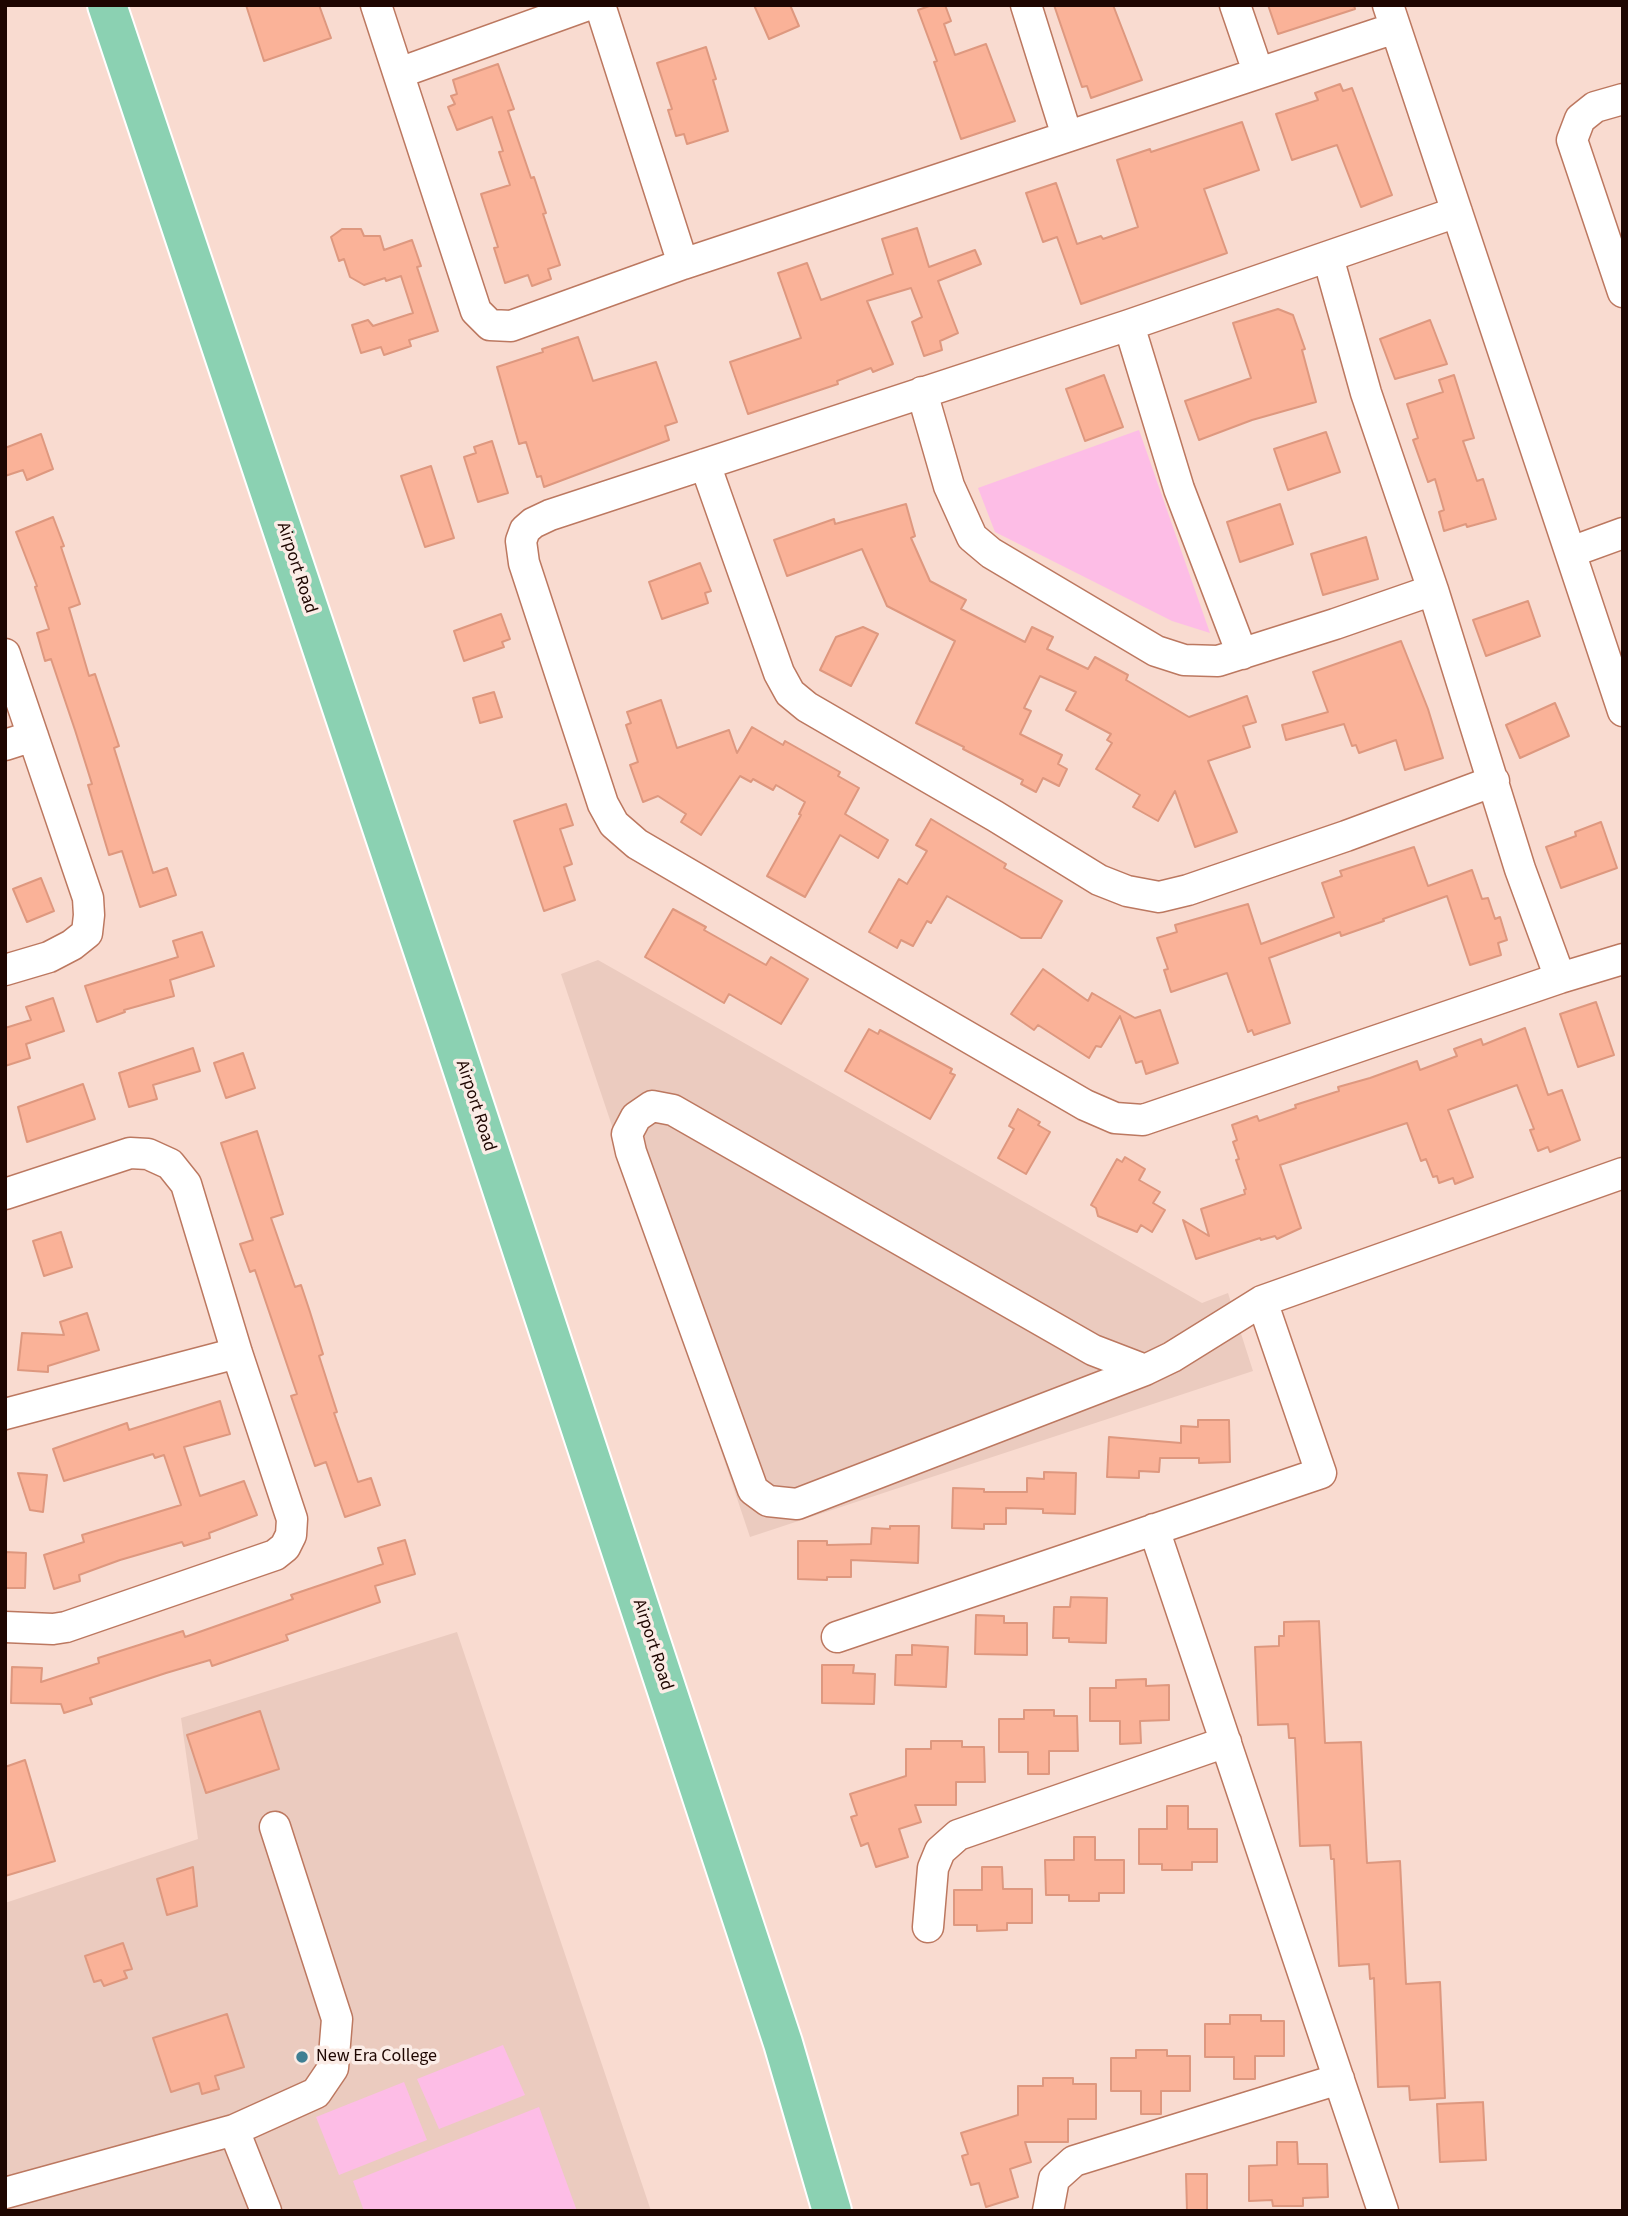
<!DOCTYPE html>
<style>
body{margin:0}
#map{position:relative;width:1628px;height:2216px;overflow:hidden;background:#f9dbd0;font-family:"Source Sans 3",sans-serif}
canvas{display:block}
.frame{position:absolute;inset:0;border:7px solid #1e0601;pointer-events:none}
</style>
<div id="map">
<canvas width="1628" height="2216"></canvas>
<div class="frame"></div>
</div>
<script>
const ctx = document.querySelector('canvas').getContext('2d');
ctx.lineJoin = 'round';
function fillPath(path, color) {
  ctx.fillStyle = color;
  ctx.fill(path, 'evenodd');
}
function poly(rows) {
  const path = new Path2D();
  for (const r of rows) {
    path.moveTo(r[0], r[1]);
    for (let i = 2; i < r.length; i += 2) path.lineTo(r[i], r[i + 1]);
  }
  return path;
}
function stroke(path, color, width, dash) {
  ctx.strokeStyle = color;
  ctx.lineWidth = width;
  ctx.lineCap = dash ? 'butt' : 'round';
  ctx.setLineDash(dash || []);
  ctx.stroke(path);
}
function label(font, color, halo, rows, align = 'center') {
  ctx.font = font + ' "Source Sans 3",sans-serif';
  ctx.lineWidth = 7;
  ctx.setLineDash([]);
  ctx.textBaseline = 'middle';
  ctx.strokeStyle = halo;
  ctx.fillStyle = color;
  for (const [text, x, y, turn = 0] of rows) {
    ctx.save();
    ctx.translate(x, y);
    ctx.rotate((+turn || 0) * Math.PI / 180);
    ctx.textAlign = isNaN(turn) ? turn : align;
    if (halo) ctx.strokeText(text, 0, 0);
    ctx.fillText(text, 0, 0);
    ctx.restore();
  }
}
const built = poly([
 [598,960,1202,1303,1228,1293,1253,1371,750,1537,561,974],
 [457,1632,651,2211,5,2211,5,1903,198,1839,181,1718]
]);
const green = poly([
 [1139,430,1210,633,1172,621,995,532,978,488],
 [503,2045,525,2095,439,2129,417,2079],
 [404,2082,427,2140,339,2175,316,2117],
 [539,2107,577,2211,364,2211,353,2181]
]);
const building = poly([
 [246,5,319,5,331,38,264,61,246,5],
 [754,5,790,5,799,26,769,39,754,5],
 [932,5,945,5,951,21,944,24,955,55,986,44,1015,121,961,139,934,62,937,61,918,10,932,5],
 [1054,5,1113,5,1142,80,1091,98,1087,86,1082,87,1054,5],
 [1268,5,1354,5,1355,9,1278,34,1268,5],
 [706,47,716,79,713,80,728,131,687,144,684,134,676,136,668,110,672,109,657,63,706,47],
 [498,64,514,109,508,111,531,178,534,177,546,213,543,214,560,265,548,269,551,279,532,286,528,275,505,283,494,248,498,247,481,194,510,185,499,152,503,151,492,117,457,130,448,107,455,104,451,96,457,94,453,80,498,64],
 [1340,84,1343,91,1352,88,1392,195,1361,207,1337,145,1292,160,1276,114,1318,100,1315,93,1340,84],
 [1242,122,1259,170,1204,189,1227,253,1081,304,1057,237,1043,242,1026,193,1056,183,1077,244,1101,236,1103,239,1138,227,1117,160,1150,149,1151,152,1242,122],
 [917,228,929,267,975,250,981,264,938,281,958,333,940,341,942,350,924,356,912,322,922,317,911,288,867,301,893,364,873,372,871,368,837,381,838,384,748,414,730,362,801,338,778,273,807,263,821,300,893,274,882,239,917,228],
 [342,229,361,229,364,236,380,236,384,250,412,240,421,266,417,267,438,331,409,340,411,346,384,355,381,347,361,353,352,325,368,320,373,326,413,313,401,276,386,281,385,278,364,285,350,277,344,259,339,261,331,237,342,229],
 [1278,309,1293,315,1305,349,1302,350,1316,402,1252,420,1199,440,1185,401,1251,378,1233,323,1278,309],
 [1430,320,1447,364,1395,379,1380,339,1430,320],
 [578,337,593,381,656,362,677,422,665,426,669,440,544,487,541,476,537,477,526,442,519,444,497,367,543,352,542,349,578,337],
 [1104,375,1123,427,1085,441,1066,389,1104,375],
 [1454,375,1474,438,1463,441,1477,481,1483,479,1496,519,1467,527,1466,524,1444,531,1439,512,1444,510,1435,479,1428,482,1413,440,1418,438,1407,404,1443,392,1439,380,1454,375],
 [1326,432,1340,472,1288,490,1274,449,1326,432],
 [41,434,53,469,27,480,23,470,5,476,5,448,41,434],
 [492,441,508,493,478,502,464,457,476,453,474,447,492,441],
 [431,466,454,538,425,547,401,476,431,466],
 [906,504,915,536,911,538,930,581,966,600,961,609,1025,642,1032,627,1053,637,1047,649,1088,669,1095,657,1128,675,1126,680,1189,717,1247,696,1256,722,1243,726,1250,747,1208,761,1237,832,1195,847,1175,791,1158,821,1133,807,1140,795,1096,769,1112,743,1107,740,1111,734,1066,710,1076,692,1040,676,1024,708,1031,711,1020,734,1062,755,1058,764,1067,769,1059,786,1043,778,1036,792,1021,784,1023,780,963,749,964,747,916,723,955,641,887,606,862,549,787,576,774,540,834,519,835,524,906,504],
 [1280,504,1293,544,1240,562,1227,522,1280,504],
 [53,517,64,546,61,547,80,604,69,608,89,676,95,674,119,746,114,748,153,873,167,868,176,895,140,907,122,851,109,855,88,785,92,784,75,730,51,659,45,661,37,633,49,629,35,587,37,586,16,532,53,517],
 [1366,537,1378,579,1323,595,1311,554,1366,537],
 [700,563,711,591,705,593,708,603,662,619,649,582,700,563],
 [1528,601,1540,636,1486,656,1473,620,1528,601],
 [501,614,510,639,502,642,504,647,464,661,454,631,501,614],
 [863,627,878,634,851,686,820,670,836,637,863,627],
 [1401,641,1428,709,1443,758,1405,770,1396,740,1359,753,1356,745,1352,746,1344,724,1286,740,1282,725,1328,712,1313,672,1401,641],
 [494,692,502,717,480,723,473,698,494,692],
 [661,700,677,748,729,730,737,753,752,727,783,745,785,741,840,772,838,776,859,788,845,814,888,840,878,858,840,835,805,897,767,876,801,815,799,814,805,802,776,785,773,790,753,779,751,782,740,776,701,835,681,822,686,814,658,796,643,802,630,765,638,762,626,725,631,723,627,712,661,700],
 [1555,703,1569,736,1520,758,1506,725,1555,703],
 [566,804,573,825,560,829,572,864,564,867,575,900,544,911,514,821,566,804],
 [931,819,1006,864,1004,868,1062,901,1041,938,1021,938,947,896,931,923,927,921,913,946,901,940,897,948,869,932,899,879,907,884,927,851,916,845,931,819],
 [1601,822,1617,868,1561,888,1546,847,1576,836,1575,832,1601,822],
 [1414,847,1428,886,1472,870,1482,899,1488,898,1495,919,1500,917,1507,940,1498,943,1501,955,1470,965,1447,896,1383,919,1384,921,1341,936,1340,932,1269,958,1290,1023,1254,1035,1252,1030,1248,1032,1227,973,1171,992,1164,970,1168,969,1157,938,1177,932,1175,925,1248,904,1261,944,1334,917,1322,883,1342,876,1340,871,1414,847],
 [41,878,54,911,27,922,13,889,41,878],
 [673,909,706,927,704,930,766,965,771,957,808,979,781,1024,729,994,724,1003,645,957,673,909],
 [202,932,214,966,170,980,174,996,124,1010,125,1012,97,1022,85,986,178,957,173,941,202,932],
 [1043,969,1088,1001,1092,993,1135,1018,1160,1010,1178,1063,1146,1074,1142,1061,1136,1063,1120,1016,1101,1047,1096,1046,1089,1058,1038,1025,1034,1030,1011,1014,1043,969],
 [53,998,64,1031,26,1044,30,1058,5,1066,5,1028,31,1020,26,1007,53,998],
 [1596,1002,1614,1055,1578,1067,1560,1014,1596,1002],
 [1525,1028,1548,1095,1562,1090,1580,1140,1550,1152,1548,1147,1538,1151,1530,1130,1534,1129,1517,1085,1448,1110,1473,1177,1455,1184,1453,1178,1439,1183,1437,1176,1433,1177,1426,1159,1421,1161,1407,1123,1280,1165,1301,1228,1277,1239,1275,1236,1261,1240,1260,1238,1196,1259,1183,1220,1209,1236,1201,1209,1245,1194,1244,1190,1246,1189,1236,1160,1239,1159,1233,1142,1237,1140,1232,1125,1257,1116,1259,1121,1296,1108,1295,1105,1339,1091,1338,1087,1370,1078,1417,1061,1420,1070,1457,1056,1454,1049,1481,1039,1483,1045,1525,1028],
 [869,1029,878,1034,880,1030,952,1069,950,1073,955,1075,930,1119,845,1071,869,1029],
 [193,1048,200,1071,153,1085,157,1099,129,1107,119,1073,193,1048],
 [243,1053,255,1088,226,1098,214,1063,243,1053],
 [83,1084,95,1119,27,1142,18,1107,83,1084],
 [1018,1109,1040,1122,1038,1125,1050,1132,1026,1174,998,1158,1014,1129,1009,1126,1018,1109],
 [257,1131,283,1214,271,1218,295,1287,301,1285,310,1312,323,1354,319,1356,337,1412,334,1413,358,1482,371,1478,380,1505,345,1517,326,1462,315,1466,291,1396,297,1394,255,1270,250,1272,240,1244,253,1240,221,1143,257,1131],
 [1125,1157,1145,1169,1139,1180,1160,1192,1153,1203,1165,1210,1152,1232,1141,1225,1137,1232,1098,1216,1096,1208,1091,1205,1117,1159,1122,1162,1125,1157],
 [61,1232,72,1267,44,1276,33,1241,61,1232],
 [87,1313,99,1350,48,1366,48,1372,18,1370,22,1333,64,1335,60,1322,87,1313],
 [220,1401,230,1434,184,1447,200,1496,244,1481,257,1515,209,1533,210,1538,184,1546,182,1542,120,1560,79,1575,80,1581,54,1589,44,1555,84,1542,82,1535,181,1505,164,1455,155,1458,153,1454,64,1481,53,1449,127,1423,129,1430,220,1401],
 [1198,1420,1229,1420,1230,1462,1199,1463,1199,1458,1160,1458,1159,1472,1139,1471,1139,1478,1107,1477,1109,1437,1181,1443,1181,1426,1198,1427,1198,1420],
 [1044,1472,1076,1473,1075,1514,1043,1513,1043,1509,1006,1508,1006,1524,984,1524,984,1529,952,1528,953,1488,984,1489,984,1492,1027,1492,1027,1478,1044,1479,1044,1472],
 [18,1473,47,1475,43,1512,30,1510,18,1473],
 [890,1526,919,1526,918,1563,851,1560,851,1577,827,1577,827,1580,798,1579,798,1541,827,1541,827,1545,871,1544,872,1528,890,1529,890,1526],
 [405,1540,415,1574,375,1586,380,1602,286,1635,288,1640,212,1666,210,1660,166,1673,90,1698,92,1704,64,1713,61,1704,11,1703,12,1667,42,1668,41,1682,99,1663,98,1658,183,1631,185,1637,293,1599,291,1595,383,1564,378,1548,405,1540],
 [5,1552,26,1553,25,1588,5,1588,5,1552],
 [1071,1597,1107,1598,1106,1643,1069,1642,1069,1638,1053,1638,1054,1607,1070,1607,1071,1597],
 [976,1615,1004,1616,1004,1623,1027,1623,1027,1655,975,1654,976,1615],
 [1319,1621,1325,1743,1361,1742,1367,1863,1400,1861,1406,1984,1440,1982,1445,2098,1410,2100,1409,2086,1378,2087,1374,1978,1370,1979,1369,1964,1339,1966,1334,1859,1331,1859,1330,1845,1300,1846,1295,1738,1289,1738,1288,1724,1258,1725,1255,1647,1279,1646,1279,1636,1284,1636,1284,1622,1319,1621],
 [912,1645,948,1647,946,1687,895,1685,896,1655,912,1655,912,1645],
 [822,1665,854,1665,853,1673,875,1674,874,1704,822,1703,822,1665],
 [1146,1679,1146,1686,1169,1685,1169,1720,1140,1721,1141,1743,1120,1744,1120,1721,1090,1721,1090,1688,1116,1688,1116,1680,1146,1679],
 [1024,1710,1054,1710,1054,1716,1077,1716,1078,1751,1049,1751,1049,1774,1028,1774,1028,1752,999,1752,999,1719,1024,1719,1024,1710],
 [260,1711,279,1769,206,1793,187,1735,260,1711],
 [931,1741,962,1741,962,1747,984,1747,985,1782,956,1782,956,1805,915,1805,921,1822,899,1829,908,1857,876,1867,868,1843,861,1846,851,1817,857,1815,850,1794,906,1776,906,1749,931,1749,931,1741],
 [25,1760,55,1861,5,1876,5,1767,25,1760],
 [1167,1806,1188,1806,1188,1829,1217,1829,1217,1862,1192,1862,1192,1870,1162,1870,1162,1864,1139,1864,1139,1829,1167,1829,1167,1806],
 [1074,1837,1095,1837,1095,1860,1124,1860,1124,1893,1099,1893,1099,1901,1069,1901,1069,1895,1046,1895,1045,1860,1074,1860,1074,1837],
 [193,1867,197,1906,167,1915,157,1879,193,1867],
 [982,1867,1002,1867,1003,1889,1032,1889,1032,1923,1007,1923,1007,1930,977,1931,977,1925,954,1925,954,1890,982,1890,982,1867],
 [123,1943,132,1969,124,1971,127,1978,104,1986,101,1980,94,1982,85,1956,123,1943],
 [227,2014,244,2067,215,2076,219,2089,202,2094,199,2083,171,2092,153,2038,227,2014],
 [1230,2015,1261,2015,1261,2021,1284,2021,1284,2056,1255,2056,1255,2079,1234,2079,1234,2057,1205,2057,1205,2024,1230,2024,1230,2015],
 [1136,2050,1167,2050,1167,2056,1190,2056,1190,2091,1161,2091,1161,2114,1141,2114,1141,2091,1111,2091,1111,2058,1136,2058,1136,2050],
 [1043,2078,1073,2078,1073,2084,1096,2084,1096,2119,1068,2119,1068,2142,1025,2142,1031,2162,1010,2169,1018,2197,986,2207,979,2183,971,2185,962,2156,968,2154,961,2133,1018,2115,1018,2086,1043,2086,1043,2078],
 [1483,2102,1486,2160,1440,2162,1437,2104,1483,2102],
 [1277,2142,1297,2142,1298,2164,1327,2164,1328,2197,1303,2198,1303,2206,1273,2206,1272,2200,1249,2201,1249,2166,1277,2165,1277,2142],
 [1186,2174,1207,2174,1207,2211,1187,2211,1186,2174]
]);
const minor = poly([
 [376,5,476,311,490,325,511,326,683,264,1395,28],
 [600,5,683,264],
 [1026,5,1067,136],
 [1235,5,1258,72],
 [1388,5,1623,711],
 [399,73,588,5],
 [1623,99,1595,107,1580,119,1572,140,1623,292],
 [1457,212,1129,325,550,515,533,523,525,530,521,541,524,563,603,804,614,824,637,844,856,972,1085,1105,1115,1118,1143,1120,1560,978,1623,959],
 [1328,257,1366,393,1433,590,1520,869,1560,978],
 [1129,325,1179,489,1242,654],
 [922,392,949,486,972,537,991,553,1156,651,1184,660,1218,661,1335,624,1433,590],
 [705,464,779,673,790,693,807,707,995,816,1099,880,1127,891,1159,897,1188,890,1346,836,1494,781],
 [1571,552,1623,533],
 [5,654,88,898,89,915,87,933,72,945,49,957,5,970],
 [5,745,33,736],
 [5,1194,130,1153,148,1154,170,1164,186,1184,237,1353,292,1519,291,1535,285,1547,275,1555,66,1627,53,1629,5,1627],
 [1145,1370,797,1504,768,1501,753,1490,631,1152,627,1134,636,1117,652,1106,673,1110,1093,1350,1145,1370,1172,1357,1262,1301,1623,1173],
 [5,1414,237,1353],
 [1154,1529,1383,2211],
 [837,1637,1321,1473,1262,1301],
 [928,1927,933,1868,940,1851,958,1835,1226,1742],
 [234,2130,266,2211],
 [5,2193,234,2130,316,2093,333,2068,337,2019,275,1827],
 [1048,2211,1054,2179,1074,2161,1339,2079]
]);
const major = poly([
 [107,5,446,1019,783,2043,832,2211]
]);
const markers = [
 [302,2057,7,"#3f7f93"]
];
const streetNames = [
 ["Airport Road",296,568,72],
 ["Airport Road",475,1106,72],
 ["Airport Road",652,1645,72]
];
const poiNames = [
 ["New Era College",316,2057]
];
fillPath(built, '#ebcbbf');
fillPath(green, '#fdbde6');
fillPath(building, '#fab298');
stroke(building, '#de987f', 2);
stroke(minor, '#bc7860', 33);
stroke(major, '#fff', 42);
stroke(minor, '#fff', 30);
stroke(major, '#8bd1b2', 38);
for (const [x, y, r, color] of markers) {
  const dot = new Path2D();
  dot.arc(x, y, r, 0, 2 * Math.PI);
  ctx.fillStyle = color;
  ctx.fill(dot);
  stroke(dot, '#fbece6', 2.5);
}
label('18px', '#1e0601', '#fbece6', streetNames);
label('18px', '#1e0601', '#fbece6', poiNames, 'left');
</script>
